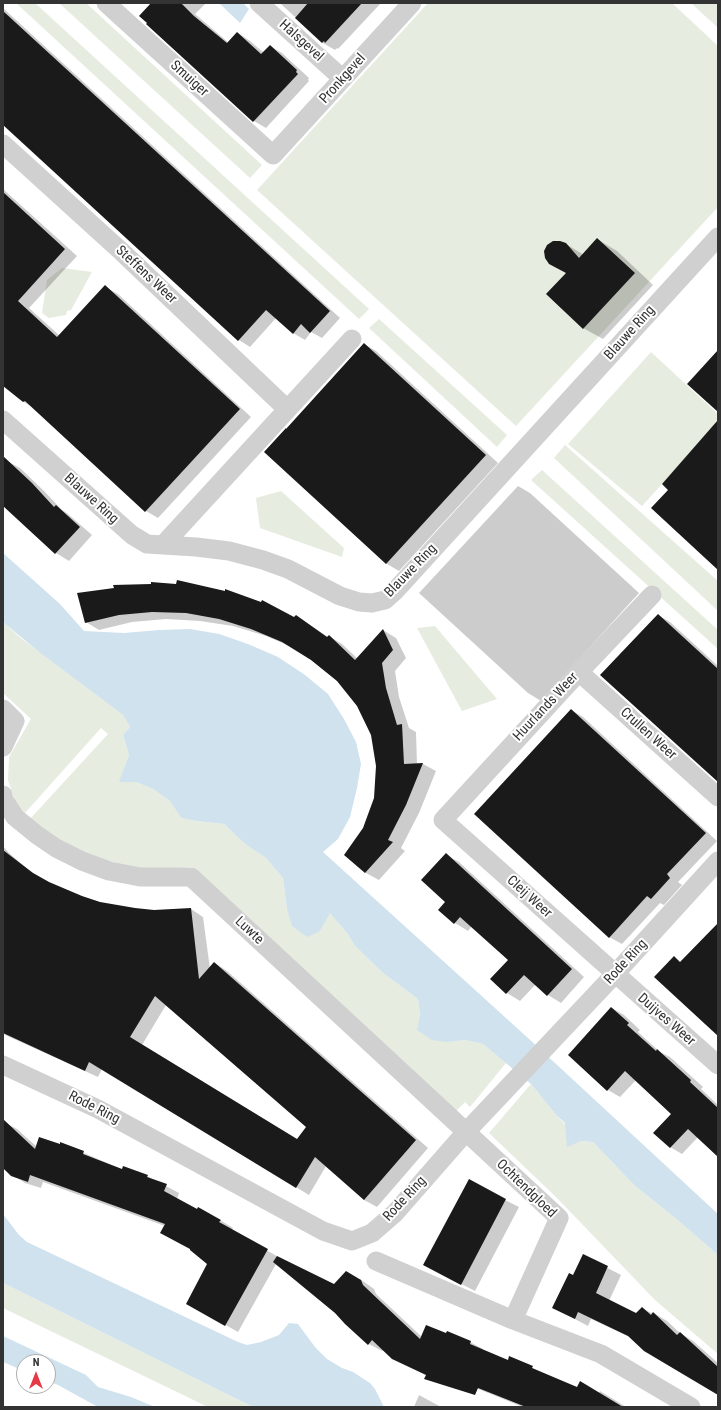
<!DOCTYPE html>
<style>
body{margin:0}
#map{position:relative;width:721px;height:1410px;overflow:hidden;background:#fff;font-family:"Roboto Condensed",sans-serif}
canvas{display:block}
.frame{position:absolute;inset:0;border:4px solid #333;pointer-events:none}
.north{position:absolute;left:16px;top:1354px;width:40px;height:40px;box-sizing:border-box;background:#fff;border:1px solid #adadad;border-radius:50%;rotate:0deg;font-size:11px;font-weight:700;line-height:16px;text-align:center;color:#333}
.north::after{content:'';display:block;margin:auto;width:14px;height:18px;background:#e63946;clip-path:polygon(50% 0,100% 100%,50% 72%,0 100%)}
</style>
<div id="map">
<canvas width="721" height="1410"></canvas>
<div class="frame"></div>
<div class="north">N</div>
</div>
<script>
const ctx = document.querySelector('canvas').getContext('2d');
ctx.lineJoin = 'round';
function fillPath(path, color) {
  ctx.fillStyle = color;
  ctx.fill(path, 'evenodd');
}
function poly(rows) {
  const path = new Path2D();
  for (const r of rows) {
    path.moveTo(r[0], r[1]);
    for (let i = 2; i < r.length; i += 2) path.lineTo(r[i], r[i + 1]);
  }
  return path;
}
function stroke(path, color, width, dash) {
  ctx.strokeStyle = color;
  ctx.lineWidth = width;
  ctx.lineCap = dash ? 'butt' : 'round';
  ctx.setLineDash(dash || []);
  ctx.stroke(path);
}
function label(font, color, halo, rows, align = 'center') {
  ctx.font = font + ' "Roboto Condensed",sans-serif';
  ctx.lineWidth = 4;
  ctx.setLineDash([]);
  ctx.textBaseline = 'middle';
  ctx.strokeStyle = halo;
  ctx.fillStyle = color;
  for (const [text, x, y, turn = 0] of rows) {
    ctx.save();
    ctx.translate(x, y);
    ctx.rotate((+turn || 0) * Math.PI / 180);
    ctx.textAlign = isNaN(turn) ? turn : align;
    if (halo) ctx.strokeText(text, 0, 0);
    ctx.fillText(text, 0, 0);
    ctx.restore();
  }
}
const green = poly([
 [16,3,35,3,369,309,359,319],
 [59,3,86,3,262,165,250,178],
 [428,3,672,3,718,46,718,207,516,426,257,190],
 [691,3,718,3,718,28],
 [62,268,92,272,71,310,67,311,66,315,49,318,42,313,47,280],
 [379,319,507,435,497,447,369,328],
 [651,352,718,414,718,422,642,506,568,444],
 [565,445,718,581,718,611,554,458],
 [542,470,718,630,718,649,531,480],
 [281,491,344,548,342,557,260,528,256,498],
 [3,622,22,639,123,715,130,727,123,735,129,755,120,782,136,782,153,789,170,801,181,818,196,821,224,824,245,844,266,858,283,878,287,909,320,931,330,912,347,933,355,946,383,973,418,999,420,1017,448,1042,465,1040,483,1044,506,1063,470,1107,465,1102,453,1114,192,867,142,870,90,856,55,840,30,819,108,734,101,728,25,813,16,804,8,780,9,757,31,719,3,693],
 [435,626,497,699,462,711,417,628],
 [531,1084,557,1116,581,1141,593,1142,634,1185,674,1217,718,1255,718,1354,655,1300,557,1198,489,1133],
 [3,1283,253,1407,208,1407,3,1308]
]);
const water = poly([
 [219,3,243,3,249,9,240,23],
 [3,553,60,604,84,631,124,633,159,630,190,629,219,634,248,644,278,657,305,675,328,694,344,719,356,742,361,764,357,788,350,817,338,839,323,852,528,1038,718,1214,718,1255,674,1217,634,1185,593,1142,581,1141,567,1147,565,1123,557,1116,531,1084,483,1044,465,1040,448,1042,432,1040,417,1030,420,1016,418,999,383,973,355,946,347,933,330,913,320,931,307,937,292,926,287,909,283,878,266,858,245,844,224,824,196,821,181,818,170,801,153,789,136,782,119,782,129,755,123,735,130,727,123,715,39,652,3,622],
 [3,1214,19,1235,27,1242,238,1342,247,1345,261,1342,279,1335,289,1323,298,1324,315,1347,327,1359,342,1368,353,1372,370,1383,375,1389,384,1407,253,1407,3,1283],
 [3,1336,86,1375,98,1387,131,1397,155,1407,98,1407,58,1385,48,1381,48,1362,24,1362,24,1371,3,1362]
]);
const shadow = poly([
 [152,3,206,3,195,14,229,43,238,33,250,41,264,53,270,46,282,53,309,78,308,80,309,81,266,128,254,121],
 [280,3,381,3,338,49,337,48,335,50,323,43],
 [3,8,340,318,322,338,311,332,305,340,293,333,276,318,250,347,239,340,3,123],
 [3,189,77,256,29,308,60,336,105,287,118,294,251,417,158,518,146,511,32,407,24,402,3,383],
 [597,239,617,251,653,285,603,339,583,328,567,273,566,244,584,255],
 [364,344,376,351,498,463,399,571,387,564,265,452],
 [7,461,20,468,44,491,61,509,68,514,92,535,69,561,56,553,3,505,3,465],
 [518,486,530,493,639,593,541,701,528,693,419,593],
 [78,594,295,618,296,616,328,637,329,636,342,644,358,659,383,630,396,638,406,658,395,671,399,697,409,728,416,732,417,764,423,764,436,771,419,813,401,848,405,851,379,880,366,873,346,854,364,828,375,798,377,766,372,734,358,706,338,681,311,659,294,648,266,636,233,626,200,621,166,619,132,622,99,630,86,622],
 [658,615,670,622,718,666,718,782],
 [571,710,583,717,717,841,678,882,682,885,664,905,660,903,622,944,609,937],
 [3,846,9,853,30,871,52,884,82,897,117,907,154,911,191,909,203,917,210,969,215,963,227,971,428,1148,377,1207,364,1200,326,1166,309,1195,102,1069,98,1077,3,1034],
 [166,1005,307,1127,298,1140,142,1045],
 [446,855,459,862,584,977,561,1003,548,995,536,984,520,1001,507,993,492,979,509,960,472,926,468,931,455,923,447,902],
 [612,1008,624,1015,640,1030,638,1032,660,1052,670,1057,703,1087,701,1089,718,1105,718,1155,698,1137,682,1154,670,1147,673,1114,636,1080,620,1097,608,1090,570,1055],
 [4,1122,17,1129,37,1147,60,1146,61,1143,123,1170,147,1176,179,1193,177,1199,220,1220,233,1228,232,1230,280,1258,334,1285,360,1279,374,1289,376,1294,422,1337,447,1334,470,1342,483,1349,483,1350,508,1361,510,1358,577,1388,599,1393,600,1391,626,1407,523,1407,394,1355,384,1349,382,1351,369,1344,346,1324,336,1312,276,1264,238,1332,187,1303,208,1264,165,1226,43,1182,41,1188,25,1183,3,1169,3,1123],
 [505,1200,519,1207,475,1291,438,1272],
 [584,1256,621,1275,609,1301,637,1314,642,1308,653,1314,654,1313,667,1321,680,1333,693,1341,718,1363,718,1394,632,1338,591,1319,588,1326,554,1308,573,1277],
 [419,1395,441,1407,414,1407]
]);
const building = poly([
 [151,3,181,3,194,16,227,43,237,32,261,54,270,45,297,70,296,72,298,74,253,122,146,24,147,23,139,16],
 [308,3,362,3,325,43,324,41,322,43,295,18],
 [3,11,330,311,310,333,301,324,293,334,266,310,238,341,3,125],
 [3,192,65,249,18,301,57,337,105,285,240,409,145,512,25,401,23,402,3,386],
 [597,238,635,273,583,329,546,294,566,273,549,264,545,258,544,251,547,245,553,241,560,241,566,243,579,258],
 [364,343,486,455,386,564,264,452,286,428,286,429],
 [718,350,718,412,687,384],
 [718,420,718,570,651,508,668,490,662,484],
 [3,456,32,483,54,507,56,505,80,527,55,554,3,506],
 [177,580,225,591,225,589,261,602,262,600,294,617,296,615,327,637,329,635,355,660,383,629,393,650,382,663,386,688,397,725,402,724,404,764,423,763,406,805,388,840,393,842,365,873,344,855,363,828,374,798,376,766,371,735,357,706,337,681,311,660,282,642,251,629,219,619,186,613,152,612,119,615,85,623,77,593,114,588,113,585,151,584,151,582,176,584],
 [658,614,718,669,718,782,600,675],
 [571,709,706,833,667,874,670,878,651,899,647,896,609,938,474,814],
 [3,850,33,873,49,882,82,896,100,902,135,908,154,910,191,908,199,979,214,962,416,1140,364,1200,315,1157,296,1188,89,1062,85,1071,3,1033],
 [155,996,306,1127,297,1139,130,1037],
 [446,853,572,969,547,996,524,975,506,994,490,979,508,960,460,917,454,924,438,910,445,902,421,880],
 [718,923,718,1036,654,977,674,956,680,962],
 [611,1007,629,1023,627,1025,656,1051,657,1049,691,1080,690,1082,718,1108,718,1157,688,1129,670,1148,653,1133,671,1114,625,1071,607,1091,568,1055],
 [3,1119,35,1149,39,1137,60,1144,60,1142,84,1151,83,1154,122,1169,123,1166,148,1175,147,1177,167,1184,164,1191,197,1209,198,1207,221,1220,219,1222,268,1249,225,1326,186,1304,207,1264,190,1250,190,1249,160,1233,165,1224,30,1175,28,1182,11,1176,3,1168],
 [469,1179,506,1199,461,1285,423,1265],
 [583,1254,608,1266,596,1293,636,1313,642,1307,651,1315,653,1312,677,1335,680,1332,718,1367,718,1395,644,1351,628,1336,578,1312,575,1319,552,1308,569,1273,573,1275],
 [277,1256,334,1284,346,1271,361,1280,363,1285,420,1339,426,1325,446,1333,447,1331,471,1341,470,1344,508,1360,509,1356,533,1366,532,1368,577,1387,580,1381,623,1407,526,1407,478,1388,475,1395,424,1379,426,1375,392,1359,372,1340,368,1345,345,1324,335,1313,273,1262]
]);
const minor = poly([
 [106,3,273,155,412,3],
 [259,3,343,79],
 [3,144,122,252,287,409],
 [3,420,132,535,147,544,196,547,229,551,263,560,288,569,340,596,359,602,372,603,385,600,394,592,718,237],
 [163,545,352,339],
 [652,595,579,672,443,820,718,1065],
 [579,672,718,797],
 [3,709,15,721,3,747],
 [3,795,4,800,15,817,37,835,56,848,82,861,109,871,140,877,191,877,559,1218,513,1320,601,1354,691,1407],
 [3,1065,98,1109,323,1231,352,1241,372,1233,395,1213,465,1133,615,974,718,861],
 [376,1261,513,1320]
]);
const streetNames = [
 ["Halsgevel",301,41,42],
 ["Smuiger",189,79,42],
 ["Pronkgevel",343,79,-48],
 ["Steffens Weer",146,275,43],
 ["Blauwe Ring",630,333,-48],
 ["Blauwe Ring",91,499,42],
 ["Blauwe Ring",411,571,-46],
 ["Huurlands Weer",546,707,-47],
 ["Crullen Weer",648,734,42],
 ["Cleij Weer",529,897,42],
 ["Luwte",249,931,43],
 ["Rode Ring",626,962,-47],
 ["Duijves Weer",666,1020,41],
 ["Rode Ring",94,1108,27],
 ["Ochtendgloed",526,1189,44],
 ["Rode Ring",405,1199,-47]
];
fillPath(green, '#e6ecdf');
fillPath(water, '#cfe2ee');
fillPath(shadow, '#0003');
fillPath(building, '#1a1a1a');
stroke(minor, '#d0d0d0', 19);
label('14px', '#333', '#fff', streetNames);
</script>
